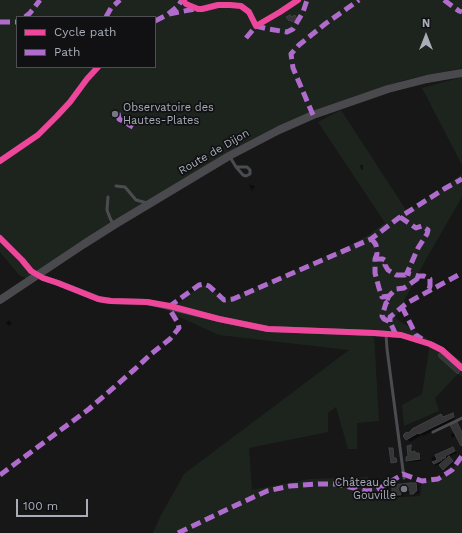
<!DOCTYPE html>
<meta charset="utf-8">
<style>
body{margin:0}
#map{position:relative;width:462px;height:533px;overflow:hidden;background:#171717;font-family:"Work Sans",sans-serif}
canvas{display:block}
.legend{position:absolute;left:16px;top:16px;width:140px;height:52px;box-sizing:border-box;background:#111113;border:1px solid #4d4f55;margin:0;padding:5px 7px;list-style:none;font-size:12px;color:#a8adb8}
.legend li{display:flex;align-items:center;gap:8px;height:20px}
.legend b{width:20px;border:1px solid #4d4f55}
.north{position:absolute;left:406px;top:16px;width:40px;height:40px;-webkit-text-stroke:3px #111113;paint-order:stroke;rotate:0deg;font-size:11px;font-weight:700;line-height:16px;text-align:center;color:#a8adb8}
.north::after{content:'';display:block;margin:auto;width:14px;height:18px;background:#a8adb8;clip-path:polygon(50% 0,100% 100%,50% 72%,0 100%)}
.scale{position:absolute;left:16px;top:499px;width:72px;height:18px;box-sizing:border-box;border:2px solid #a8adb8;border-top:0;padding-left:5px;font-size:12px;line-height:14px;white-space:nowrap;color:#a8adb8;-webkit-text-stroke:3px #111113;paint-order:stroke}
</style>
<div id="map">
<canvas width="462" height="533"></canvas>
<ul class="legend">
<li><b style="height:5px;background:#ed469a"></b>Cycle path</li>
<li><b style="height:5px;background:#b06ccc"></b>Path</li>
</ul>
<div class="north">N</div>
<div class="scale">100 m</div>
</div>
<script>
const ctx = document.querySelector('canvas').getContext('2d');
ctx.lineJoin = 'round';
function fillPath(path, color) {
  ctx.fillStyle = color;
  ctx.fill(path, 'evenodd');
}
function poly(rows) {
  const path = new Path2D();
  for (const r of rows) {
    path.moveTo(r[0], r[1]);
    for (let i = 2; i < r.length; i += 2) path.lineTo(r[i], r[i + 1]);
  }
  return path;
}
function stroke(path, color, width, dash) {
  ctx.strokeStyle = color;
  ctx.lineWidth = width;
  ctx.lineCap = dash ? 'butt' : 'round';
  ctx.setLineDash(dash || []);
  ctx.stroke(path);
}
function label(font, color, halo, rows, align = 'center') {
  ctx.font = font + ' "Work Sans",sans-serif';
  ctx.lineWidth = 3.5;
  ctx.setLineDash([]);
  ctx.textBaseline = 'middle';
  ctx.strokeStyle = halo;
  ctx.fillStyle = color;
  for (const [text, x, y, turn = 0] of rows) {
    ctx.save();
    ctx.translate(x, y);
    ctx.rotate((+turn || 0) * Math.PI / 180);
    ctx.textAlign = isNaN(turn) ? turn : align;
    if (halo) ctx.strokeText(text, 0, 0);
    ctx.fillText(text, 0, 0);
    ctx.restore();
  }
}
const green = poly([
 [0,0,462,0,462,68,405,80,351,98,298,119,28,279,19,275,0,252],
 [17,17,155,17,155,67,17,67],
 [462,77,462,165,422,88],
 [341,110,408,213,462,174,462,197,425,261,395,318,462,361,462,377,458,374,435,398,439,411,404,426,402,405,422,394,430,344,401,335,374,333,379,421,357,423,357,449,348,449,336,407,328,413,328,432,249,448,252,490,310,479,368,477,377,490,390,498,420,496,422,481,438,479,452,470,462,456,462,533,153,533,160,517,184,474,349,350,219,335,168,312,201,285,205,286,211,288,225,301,286,275,346,247,367,236,385,223,318,122]
]);
const shadow = poly([
 [360,165,363,165,363,170,361,169],
 [250,184,251,186,253,185,255,187,252,189,253,191,252,191,249,185],
 [9,320,12,323,9,326,6,323],
 [452,415,456,420,423,436,422,435,410,442,407,439,408,434],
 [457,423,461,429,462,429,462,446,457,435,452,438,451,434,455,432],
 [410,446,412,448,413,453,419,454,421,456,421,461,409,462,407,460,409,457],
 [453,448,457,453,448,457,453,463,445,470,439,464,436,466,434,464,431,458],
 [392,449,394,450,395,459,397,460,398,463,393,463,392,462],
 [416,484,418,486,419,493,415,494,415,495,413,496,411,492,403,493,403,496,397,497,393,491]
]);
const building = poly([
 [290,15,291,17,295,15,297,19,292,22,290,20,289,21,286,17,290,15],
 [440,353,460,370,458,374,439,357,439,356,438,355,440,353],
 [453,413,454,417,419,434,418,433,406,440,403,436,404,435,404,434,407,432,408,433,412,430,412,429,441,414,443,417,453,413],
 [457,422,462,432,462,445,461,446,450,425,457,422],
 [411,445,411,452,415,451,415,453,419,453,420,459,406,461,406,457,408,456,407,446,411,445],
 [453,447,455,451,445,456,446,457,443,459,442,458,441,458,442,460,434,464,432,462,437,460,435,455,453,447],
 [389,448,393,448,394,458,396,458,397,462,391,463,389,448],
 [449,456,453,461,443,470,439,465,449,456],
 [410,483,416,483,417,490,416,492,414,492,414,494,410,494,410,490,401,491,401,495,394,495,392,491,392,485,400,484,410,483]
]);
const lane = poly([
 [230,157,236,167,243,175,246,176,250,174,250,170,247,167,236,167],
 [116,186,125,187,136,200,147,203],
 [108,197,107,210,110,218,113,224],
 [386,334,387,349,404,478],
 [433,432,462,418]
]);
const street = poly([
 [38,275,43,278,58,283,102,300,111,301,147,302,161,305,219,319,268,329,374,333,401,335,430,344,442,350,462,368]
]);
const secondary = poly([
 [0,300,84,244,114,225,229,156,279,130,313,115,388,89,427,79,462,73]
]);
const quiet = poly([
 [444,0,459,11,462,12],
 [169,14,195,9],
 [25,17,30,13,40,0],
 [106,17,111,8,120,0],
 [155,21,167,15,178,6,182,0],
 [0,22,17,22],
 [246,38,256,26,268,29,287,32,293,29,303,12,307,0],
 [118,113,119,119,133,127],
 [313,115,293,68,291,54,299,45,325,24,359,0],
 [400,217,416,228,422,226,428,230,427,234,418,248,407,273,418,276,424,276,430,279,430,286,428,292],
 [371,239,374,242,376,245,377,254,375,259,375,273,379,288,382,297,389,296,390,300,386,303,382,316,384,319,390,322,396,335],
 [375,259,383,259,386,261,385,265,388,270,396,275,405,275,407,273],
 [387,300,389,296,396,289,404,288,417,279,418,276],
 [402,307,416,335,422,339],
 [390,322,390,317,407,303,462,273],
 [0,475,89,409,135,369,151,354,170,339,179,328,178,323,170,310,170,306,199,285,204,284,209,286,224,300,233,299,371,239,400,217,444,189,462,179],
 [178,533,230,508,267,491,290,486,318,484,337,484,366,491,377,490,403,474,422,481,438,479,452,470,462,456]
]);
const cycleway = poly([
 [183,0,186,4,198,9,202,9,218,5,230,5,241,6,249,12,256,26,280,12,298,0],
 [0,161,38,135,57,116,70,102,87,79,98,67],
 [0,238,22,260,31,271,43,278,58,283,98,299,111,301,147,302,170,306,219,319,268,329,374,333,401,335,430,344,442,350,462,368]
]);
const markers = [
 [115,114,4,"#757880"],
 [404,489,4,"#757880"]
];
const poiNames = [
 ["Observatoire des",123,108],
 ["Hautes-Plates",123,121],
 ["Château de",396,483,"right"],
 ["Gouville",396,496,"right"]
];
const streetNames = [
 ["Route de Dijon",214,152,-30]
];
fillPath(green, '#1d241e');
fillPath(shadow, '#0007');
fillPath(building, '#353536');
stroke(building, '#3f4043', 1);
stroke(lane, '#4b4c50', 3);
stroke(street, '#4b4c50', 6);
stroke(secondary, '#4a4a4e', 8);
stroke(quiet, '#b06ccc', 5, [10, 5]);
stroke(cycleway, '#ed469a', 6);
for (const [x, y, r, color] of markers) {
  const dot = new Path2D();
  dot.arc(x, y, r, 0, 2 * Math.PI);
  ctx.fillStyle = color;
  ctx.fill(dot);
  stroke(dot, '#111113', 1.5);
}
label('11px', '#a8adb8', '#111113', poiNames, 'left');
label('11px', '#a8adb8', '#111113', streetNames);
</script>
